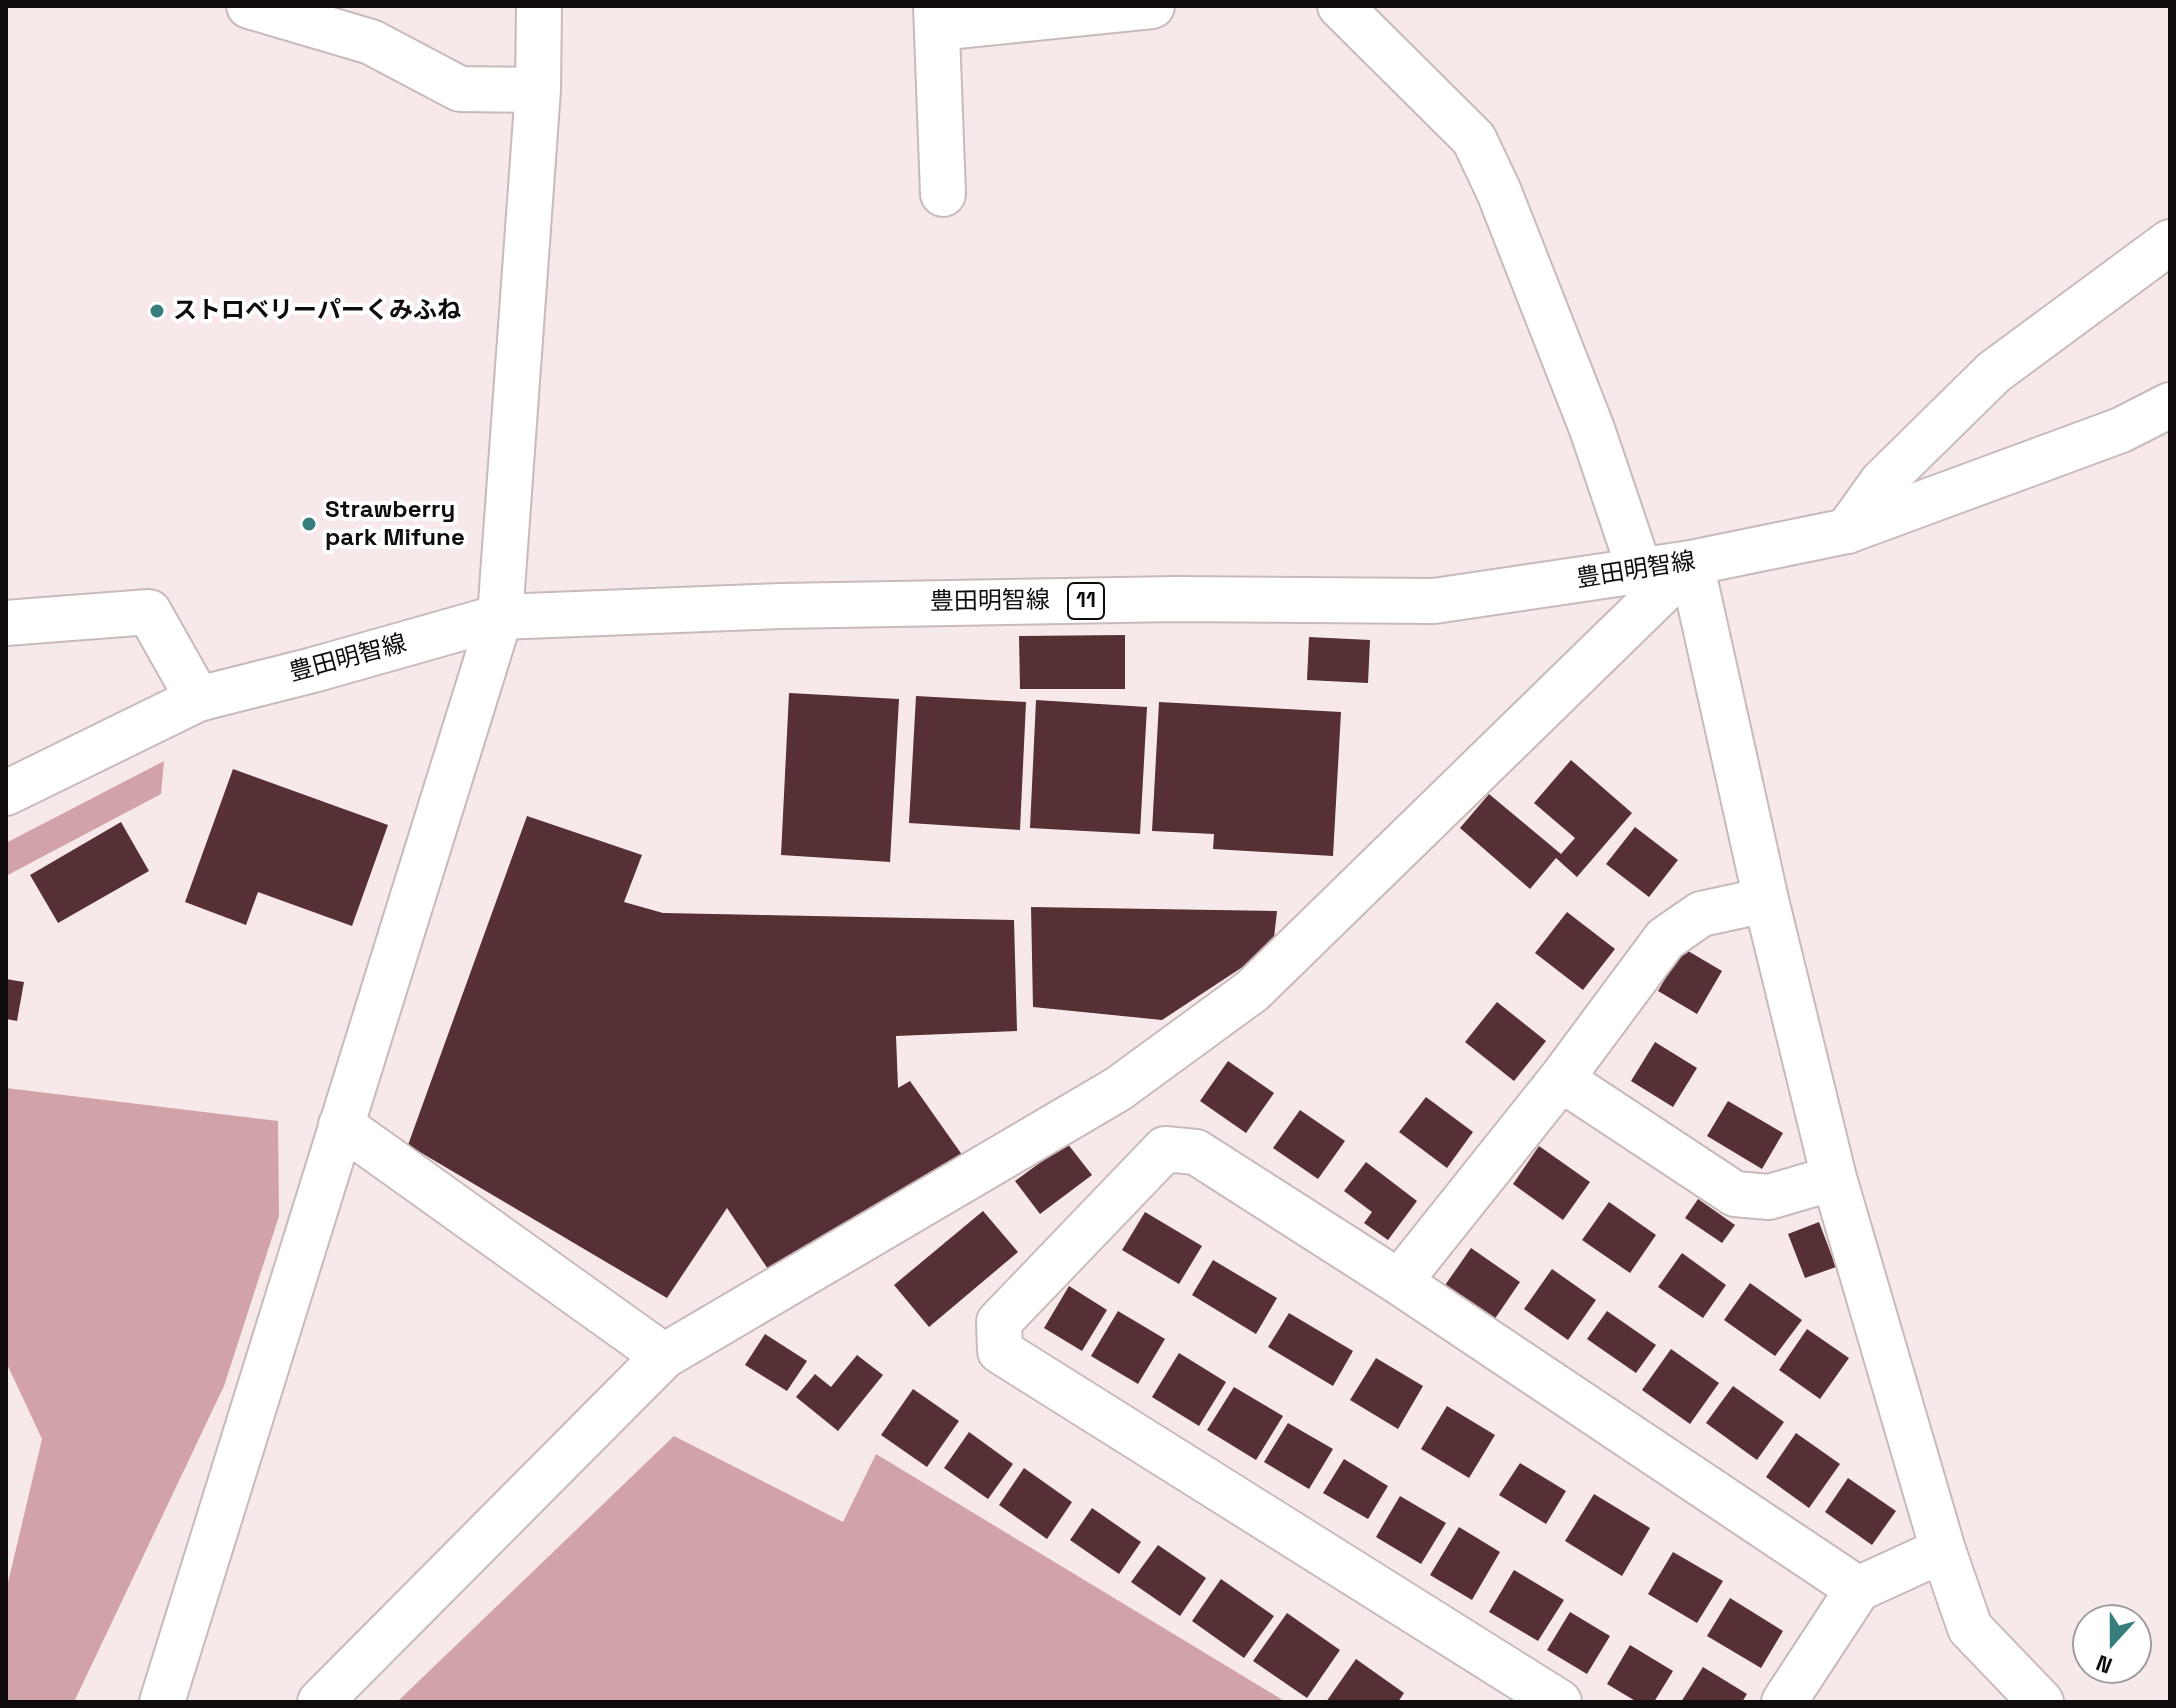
<!DOCTYPE html>
<meta charset="utf-8">
<style>
body{margin:0}
#map{position:relative;width:2176px;height:1708px;overflow:hidden;background:#f7e9ea;font-family:"Space Grotesk",sans-serif}
canvas{display:block}
.frame{position:absolute;inset:0;border:8px solid #100b0c;pointer-events:none}
.north{position:absolute;left:2072px;top:1604px;width:80px;height:80px;box-sizing:border-box;background:#fff;border:2px solid #9f9d9e;border-radius:50%;rotate:201deg;font-size:22px;font-weight:700;line-height:32px;text-align:center;color:#100b0c}
.north::after{content:'';display:block;margin:auto;width:28px;height:36px;background:#357e7b;clip-path:polygon(50% 0,100% 100%,50% 72%,0 100%)}
</style>
<div id="map">
<canvas width="2176" height="1708"></canvas>
<div class="frame"></div>
<div class="north">N</div>
</div>
<script>
const ctx = document.querySelector('canvas').getContext('2d');
ctx.lineJoin = 'round';
function fillPath(path, color) {
  ctx.fillStyle = color;
  ctx.fill(path, 'evenodd');
}
function poly(rows) {
  const path = new Path2D();
  for (const r of rows) {
    path.moveTo(r[0], r[1]);
    for (let i = 2; i < r.length; i += 2) path.lineTo(r[i], r[i + 1]);
  }
  return path;
}
function stroke(path, color, width, dash) {
  ctx.strokeStyle = color;
  ctx.lineWidth = width;
  ctx.lineCap = dash ? 'butt' : 'round';
  ctx.setLineDash(dash || []);
  ctx.stroke(path);
}
function label(font, color, halo, rows, align = 'center') {
  ctx.font = font + ' "Space Grotesk","Noto Sans JP",sans-serif';
  ctx.lineWidth = 8;
  ctx.setLineDash([]);
  ctx.textBaseline = 'middle';
  ctx.strokeStyle = halo;
  ctx.fillStyle = color;
  for (const [text, x, y, turn = 0] of rows) {
    ctx.save();
    ctx.translate(x, y);
    ctx.rotate((+turn || 0) * Math.PI / 180);
    ctx.textAlign = isNaN(turn) ? turn : align;
    if (halo) ctx.strokeText(text, 0, 0);
    ctx.fillText(text, 0, 0);
    ctx.restore();
  }
}
const forest = poly([
 [164,761,161,794,6,876,6,843],
 [6,1088,278,1121,279,1216,224,1386,74,1702,6,1702,6,1591,42,1439,6,1362],
 [674,1436,843,1522,876,1454,1286,1702,397,1702]
]);
const building = poly([
 [1125,635,1125,689,1020,689,1019,636],
 [1309,637,1370,640,1368,683,1307,680],
 [789,693,899,699,890,862,781,855],
 [916,696,1026,702,1020,830,909,823],
 [1036,700,1147,707,1140,834,1030,828],
 [1159,702,1341,712,1333,856,1213,849,1214,834,1152,831],
 [1571,760,1632,813,1577,877,1556,858,1530,889,1460,828,1489,794,1561,854,1575,838,1534,803],
 [233,769,388,825,352,926,258,892,246,925,185,902],
 [527,816,642,855,624,902,663,913,1014,920,1017,1031,896,1036,898,1088,910,1081,965,1159,776,1281,727,1208,667,1298,408,1145],
 [121,822,149,871,58,923,30,875],
 [1635,827,1678,860,1649,897,1606,864],
 [1031,907,1277,911,1273,947,1162,1020,1033,1007],
 [1567,912,1615,949,1583,990,1535,953],
 [1683,948,1722,971,1697,1014,1658,991],
 [6,979,24,982,17,1021,6,1019],
 [1497,1002,1546,1041,1514,1081,1465,1042],
 [1655,1042,1697,1068,1673,1107,1631,1081],
 [1228,1061,1274,1093,1246,1133,1200,1101],
 [1426,1097,1473,1132,1447,1168,1399,1132],
 [1728,1101,1783,1133,1762,1169,1707,1136],
 [1300,1110,1345,1141,1318,1179,1273,1148],
 [1067,1143,1092,1175,1040,1214,1015,1181],
 [1539,1146,1590,1182,1563,1220,1513,1184],
 [1366,1162,1417,1201,1388,1240,1364,1223,1372,1212,1344,1191],
 [1698,1199,1735,1225,1722,1243,1685,1218],
 [1609,1202,1656,1235,1630,1273,1582,1240],
 [983,1211,1018,1252,929,1327,894,1285],
 [1145,1212,1202,1246,1179,1284,1122,1250],
 [1819,1222,1836,1267,1805,1278,1788,1234],
 [1471,1248,1520,1282,1492,1323,1443,1288],
 [1682,1253,1726,1285,1703,1318,1658,1287],
 [1213,1260,1277,1298,1256,1334,1192,1295],
 [1552,1269,1596,1300,1568,1340,1524,1309],
 [1750,1283,1802,1320,1775,1356,1724,1320],
 [1069,1286,1107,1310,1082,1351,1044,1328],
 [1118,1311,1165,1339,1138,1384,1091,1356],
 [1607,1311,1656,1345,1636,1373,1587,1339],
 [1289,1313,1353,1351,1333,1386,1268,1347],
 [1807,1329,1849,1358,1820,1399,1779,1370],
 [765,1334,807,1361,787,1391,745,1365],
 [1671,1349,1719,1383,1690,1424,1642,1390],
 [1179,1353,1226,1382,1199,1426,1152,1397],
 [857,1355,883,1375,838,1431,796,1397,815,1374,831,1387],
 [1376,1358,1423,1386,1398,1429,1350,1400],
 [1733,1386,1784,1422,1757,1460,1706,1423],
 [1234,1387,1283,1416,1256,1460,1207,1430],
 [913,1389,959,1421,927,1467,881,1435],
 [1447,1406,1495,1435,1469,1478,1421,1449],
 [1288,1423,1333,1449,1309,1489,1264,1462],
 [969,1432,1013,1464,988,1499,944,1468],
 [1796,1433,1840,1464,1809,1508,1766,1477],
 [1344,1459,1388,1486,1368,1519,1323,1493],
 [1520,1463,1566,1491,1546,1524,1499,1495],
 [1024,1468,1072,1502,1047,1539,999,1505],
 [1848,1478,1896,1511,1872,1545,1825,1512],
 [1594,1494,1650,1528,1622,1576,1565,1541],
 [1400,1496,1446,1523,1421,1564,1376,1537],
 [1092,1508,1141,1542,1119,1574,1070,1540],
 [1459,1527,1500,1552,1472,1600,1430,1575],
 [1158,1545,1206,1578,1180,1616,1131,1582],
 [1673,1552,1723,1581,1697,1623,1648,1594],
 [1514,1570,1564,1600,1538,1641,1489,1612],
 [1221,1579,1274,1616,1244,1658,1192,1621],
 [1730,1598,1783,1631,1761,1668,1707,1636],
 [1570,1612,1610,1636,1587,1674,1547,1650],
 [1287,1613,1340,1650,1307,1698,1253,1661],
 [1630,1645,1673,1671,1654,1702,1637,1702,1607,1684],
 [1356,1659,1404,1693,1398,1702,1326,1702],
 [1703,1667,1747,1694,1742,1702,1681,1702]
]);
const minor = poly([
 [249,6,371,42,460,89,538,90],
 [936,6,943,194],
 [1340,6,1474,139,1499,192,1592,429,1640,571],
 [937,28,1152,6],
 [1847,531,1882,482,1994,372,2170,242],
 [1691,563,1766,900,1834,1178,1943,1550,1970,1628,2041,1702],
 [6,623,149,612,198,699],
 [1561,1079,1735,1194,1769,1197,1834,1178],
 [341,1125,664,1356],
 [1399,1282,1561,1079,1665,939,1701,914,1766,900],
 [162,1702,500,617,538,90,539,6],
 [320,1702,664,1356,1118,1089,1252,991,1691,563],
 [1559,1702,1000,1351,999,1322,1165,1149,1196,1152,1399,1282,1858,1589],
 [1784,1702,1858,1589,1943,1550]
]);
const major = poly([
 [6,793,198,699,313,670,500,617,781,606,1175,599,1434,601,1691,563,1847,531,2121,430,2170,405]
]);
const markers = [
 [157,311,8,"#357e7b"],
 [309,524,8,"#357e7b"]
];
const shields = [
 [1086,601,36]
];
const shieldNames = [
 ["11",1086,601]
];
const poiNames = [
 ["ストロベリーパーくみふね",173,311],
 ["Strawberry",325,510],
 ["park Mifune",325,538]
];
const streetNames = [
 ["豊田明智線",1636,571,-9],
 ["豊田明智線",990,602,-1],
 ["豊田明智線",348,659,-15]
];
fillPath(forest, '#d1a2a7');
fillPath(building, '#563035');
stroke(minor, '#c8babb', 48);
stroke(major, '#c8babb', 48);
stroke(minor, '#fff', 44);
stroke(major, '#fff', 44);
for (const [x, y, r, color] of markers) {
  const dot = new Path2D();
  dot.arc(x, y, r, 0, 2 * Math.PI);
  ctx.fillStyle = color;
  ctx.fill(dot);
  stroke(dot, '#fff', 3);
}
for (const [x, y, w] of shields) {
  const box = new Path2D();
  box.roundRect(x - w / 2, y - 18, w, 36, 6);
  ctx.fillStyle = '#fff';
  ctx.fill(box);
  stroke(box, '#100b0c', 2);
}
label('bold 22px', '#100b0c', null, shieldNames);
label('bold 24px', '#100b0c', '#fff', poiNames, 'left');
label('24px', '#100b0c', '#fff', streetNames);
</script>
